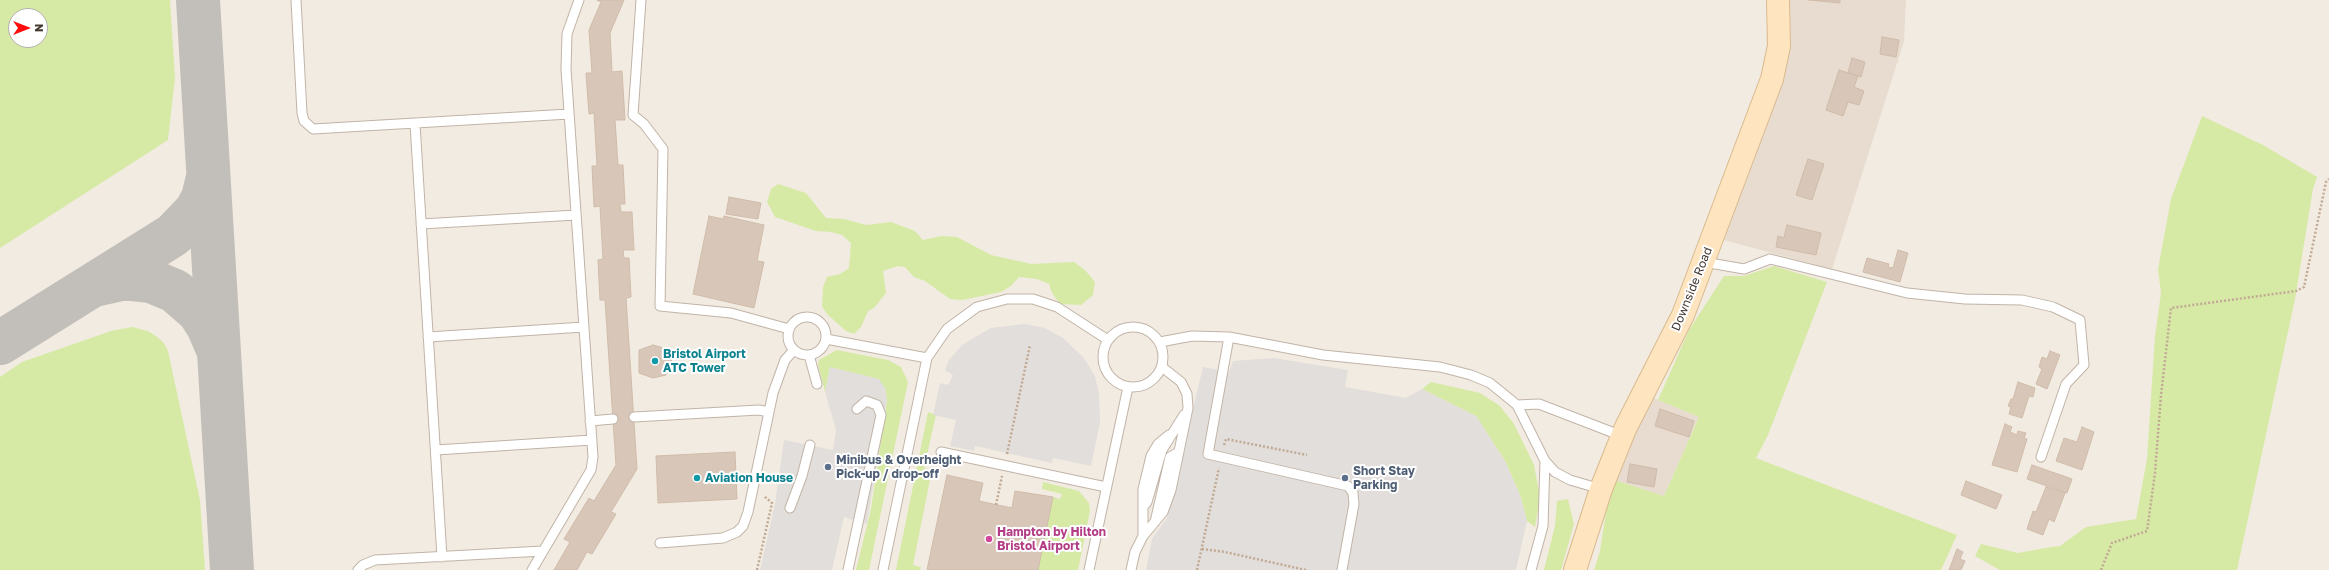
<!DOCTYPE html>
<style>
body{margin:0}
#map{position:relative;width:2329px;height:570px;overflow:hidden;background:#f2ebe1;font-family:"Golos Text",sans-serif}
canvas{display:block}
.north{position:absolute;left:8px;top:8px;width:40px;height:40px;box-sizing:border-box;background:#fff;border:1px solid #b4b0ad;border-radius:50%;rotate:90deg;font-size:11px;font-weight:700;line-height:16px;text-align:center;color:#443a32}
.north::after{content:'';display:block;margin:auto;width:14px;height:18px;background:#ff0c0d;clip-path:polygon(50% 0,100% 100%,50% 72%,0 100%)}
</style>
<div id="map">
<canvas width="2329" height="570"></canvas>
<div class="north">N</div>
</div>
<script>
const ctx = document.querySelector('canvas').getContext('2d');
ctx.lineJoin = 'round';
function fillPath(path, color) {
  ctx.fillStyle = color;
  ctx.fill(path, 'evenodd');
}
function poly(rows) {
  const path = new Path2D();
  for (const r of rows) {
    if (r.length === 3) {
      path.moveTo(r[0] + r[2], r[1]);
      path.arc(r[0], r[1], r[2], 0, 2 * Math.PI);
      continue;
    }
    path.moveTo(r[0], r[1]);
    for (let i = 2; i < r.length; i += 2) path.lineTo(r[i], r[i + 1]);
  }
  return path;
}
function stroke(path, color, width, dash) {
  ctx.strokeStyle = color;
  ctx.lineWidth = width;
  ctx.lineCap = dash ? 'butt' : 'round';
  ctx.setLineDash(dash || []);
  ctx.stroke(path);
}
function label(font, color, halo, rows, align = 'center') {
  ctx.font = font + ' "Golos Text",sans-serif';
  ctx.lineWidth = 4;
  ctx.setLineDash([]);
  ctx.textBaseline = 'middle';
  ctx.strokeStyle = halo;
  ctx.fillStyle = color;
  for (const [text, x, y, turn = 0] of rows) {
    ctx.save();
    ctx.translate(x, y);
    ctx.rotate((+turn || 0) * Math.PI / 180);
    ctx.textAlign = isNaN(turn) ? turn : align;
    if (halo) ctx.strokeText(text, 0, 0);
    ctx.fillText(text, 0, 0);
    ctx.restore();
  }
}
const residential = poly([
 [1785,0,1906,0,1904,41,1832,269,1720,239],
 [1649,396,1699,417,1664,496,1611,479]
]);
const green = poly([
 [0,0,170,0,175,78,168,140,0,248],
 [16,16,40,16,40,40,16,40],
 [2202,116,2263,145,2317,177,2313,189,2295,299,2237,570,2000,570,1975,556,1981,544,2018,553,2051,547,2060,546,2086,527,2136,519,2147,459,2155,336,2161,293,2158,269,2171,199],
 [778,184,806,193,826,218,844,219,866,225,891,222,915,231,923,240,942,236,957,237,991,255,1031,264,1074,262,1085,270,1095,282,1093,295,1081,305,1060,304,1052,293,1049,284,1037,279,1019,277,1011,286,1001,292,962,300,950,299,925,281,914,277,905,267,898,266,883,271,886,293,874,308,868,311,861,327,854,334,846,331,828,315,822,307,823,287,827,277,840,274,849,268,851,243,842,235,831,232,816,231,775,217,767,202,771,189],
 [1774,266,1827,282,1768,435,1756,458,1957,535,1941,570,1594,570,1600,551,1611,479,1664,496,1699,417,1658,400,1689,330,1724,276,1744,276],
 [132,327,148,331,156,336,163,342,168,351,200,500,205,570,0,570,0,377,22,362,111,331],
 [837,350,888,360,901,367,908,382,869,570,856,570,871,509,887,400,885,388,830,367,825,392,818,365,819,360],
 [1431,382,1480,393,1500,406,1514,424,1534,465,1540,497,1535,527,1527,521,1520,495,1505,461,1476,416,1422,389],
 [928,412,936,415,924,468,932,470,913,565,921,567,920,570,896,570],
 [1043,482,1079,491,1089,503,1090,511,1078,570,1038,570,1053,497,1060,499,1062,494,1042,489],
 [1568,499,1574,524,1561,570,1544,570,1555,526,1557,501]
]);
const parking = poly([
 [1025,324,1045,328,1063,338,1084,358,1095,376,1099,394,1100,423,1091,466,1053,458,1052,463,975,446,974,451,950,446,956,420,933,415,940,383,948,385,953,375,945,370,949,360,963,344,991,328],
 [1274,358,1348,370,1345,387,1406,398,1422,389,1476,416,1505,461,1520,495,1527,521,1516,570,1146,570,1152,539,1167,518,1203,367,1229,372,1233,361],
 [830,367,879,379,885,388,887,400,867,524,844,517,832,570,760,570,775,504,784,440,833,450,836,430,825,392]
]);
const taxiway = poly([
 [198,0,232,570],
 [94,285,121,279,132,279,151,281,175,291,199,312,208,326,217,347],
 [0,343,173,235,196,211,203,198,208,177]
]);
const building = poly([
 [597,0,624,0,610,33,612,72,622,71,625,120,615,120,618,165,623,165,625,204,620,204,621,212,632,212,634,250,623,250,624,258,629,258,631,297,626,298,637,469,611,512,616,514,592,554,587,552,577,570,554,570,570,542,564,539,589,498,594,501,616,465,605,300,600,300,598,260,603,259,600,206,594,207,592,166,597,166,594,113,589,114,586,73,592,73,589,30,601,2,597,0],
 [1809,0,1840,0,1840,3,1809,0],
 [1882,37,1899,40,1896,57,1880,54,1882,37],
 [1852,58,1865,62,1861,77,1848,73,1852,58],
 [1839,70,1858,76,1854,87,1864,91,1859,105,1848,102,1843,116,1826,110,1839,70],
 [1808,159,1824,164,1812,200,1796,195,1808,159],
 [729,197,761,203,758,219,726,214,729,197],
 [709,216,723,219,724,216,764,225,757,261,764,262,754,308,693,294,709,216],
 [1787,225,1821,233,1816,255,1776,247,1778,236,1784,238,1787,225],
 [1898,250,1908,253,1900,282,1863,272,1867,258,1889,264,1888,267,1893,268,1898,250],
 [653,345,671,350,672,373,666,373,666,375,653,378,639,373,639,350,653,345],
 [2050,351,2060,355,2047,389,2036,384,2042,369,2039,367,2042,357,2047,359,2050,351],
 [2018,382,2035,388,2033,397,2029,396,2022,418,2009,414,2011,407,2008,406,2011,399,2013,399,2018,382],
 [1660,409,1694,421,1689,437,1655,426,1660,409],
 [2005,424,2012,427,2010,432,2017,435,2018,431,2026,433,2024,438,2027,439,2017,472,1992,465,2005,424],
 [2082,427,2094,432,2082,470,2056,461,2064,438,2077,442,2082,427],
 [735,452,737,499,658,503,656,456,735,452],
 [1630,464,1657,469,1654,487,1627,482,1630,464],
 [2032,465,2072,479,2067,493,2027,479,2032,465],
 [947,475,983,483,979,501,1012,508,1015,491,1053,497,1038,570,927,570,947,475],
 [1966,481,2002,495,1996,509,1961,495,1966,481],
 [2046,487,2065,493,2054,522,2049,519,2043,535,2027,529,2033,511,2036,512,2046,487],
 [1957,549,1963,552,1960,559,1965,561,1961,570,1949,570,1957,549]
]);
const path = poly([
 [1224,445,1226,439,1307,455],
 [1007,454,1030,345],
 [996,505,1002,476],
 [1202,549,1225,552,1306,570],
 [757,570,772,503,764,496],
 [1197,570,1219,468],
 [2101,570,2112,543,2147,531,2155,473,2161,395,2171,308,2296,291,2304,287,2326,182,2329,179]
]);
const lane = poly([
 [296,0,302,113,304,121,313,129,569,114],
 [641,0,633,115,644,124,663,149,660,306,731,313,789,329],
 [415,124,442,557],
 [421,224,576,215],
 [1704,262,1744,269,1770,259,1907,293,1965,299,2022,300,2053,307,2080,320,2084,365,2066,384,2041,457],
 [807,336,19],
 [1133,357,30],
 [428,337,584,327],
 [1229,337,1208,454,1348,486,1353,493,1354,504,1342,570],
 [826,339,927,358],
 [1160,342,1192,336,1229,337,1323,355,1440,367,1471,375,1490,383,1517,405,1545,461,1555,472,1570,480,1601,489],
 [809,355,817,384],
 [1517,405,1539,404,1622,436],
 [634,417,759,410,769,412],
 [590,421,613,419],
 [436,450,592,440],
 [941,452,1106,487],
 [1143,506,1143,489,1151,456,1158,444,1169,435],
 [790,508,802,476,810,445],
 [1155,522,1170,457,1179,452],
 [1143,536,1143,507,1147,502,1162,450,1184,415],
 [660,543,723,538,737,532,743,526,748,512,773,393,785,360,794,350],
 [358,570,363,565,375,560,543,551],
 [532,570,585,480,591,470,593,457,566,69,567,34,579,0],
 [848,570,881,415,877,405,866,401,857,409],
 [883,570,927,358,947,329,977,307,1007,299,1033,299,1057,307,1108,340],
 [1089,570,1128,387],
 [1131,570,1135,552,1143,536,1163,512,1171,490,1188,408,1187,394,1181,382,1162,367],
 [1531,570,1543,526,1545,461]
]);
const secondary = poly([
 [1575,570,1601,489,1625,429,1683,315,1772,79,1779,46,1778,0]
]);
const markers = [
 [655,361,4,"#0f9aa8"],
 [828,467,4,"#5c6f8a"],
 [697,478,4,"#0f9aa8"],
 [1345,478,4,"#5c6f8a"],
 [989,539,4,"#d1479c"]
];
const streetNames = [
 ["Downside Road",1692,289,-68]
];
const cultureNames = [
 ["Bristol Airport",663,354],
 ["ATC Tower",663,368],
 ["Aviation House",705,478]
];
const serviceNames = [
 ["Minibus & Overheight",836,460],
 ["Pick-up / drop-off",836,474],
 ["Short Stay",1353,471],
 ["Parking",1353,485]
];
const hotelNames = [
 ["Hampton by Hilton",997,532],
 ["Bristol Airport",997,546]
];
fillPath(residential, '#e7dccf');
fillPath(green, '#d6eaa6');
fillPath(parking, '#e2dedb');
stroke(taxiway, '#c2bfba', 44);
fillPath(building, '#d8c7b9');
stroke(building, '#d0bba9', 1);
stroke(lane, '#c1b4a7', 11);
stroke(secondary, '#d9ba8f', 24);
stroke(path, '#c1aa94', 2.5, [2, 2]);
stroke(lane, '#fff', 9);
stroke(secondary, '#ffe5bf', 22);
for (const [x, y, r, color] of markers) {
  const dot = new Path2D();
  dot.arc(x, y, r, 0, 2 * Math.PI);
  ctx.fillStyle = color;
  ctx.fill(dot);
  stroke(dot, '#fff', 1.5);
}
label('12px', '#443a32', '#fff', streetNames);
label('bold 12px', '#0d838f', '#fff', cultureNames, 'left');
label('bold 12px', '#4e5e75', '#fff', serviceNames, 'left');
label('bold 12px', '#b23c85', '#fff', hotelNames, 'left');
</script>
